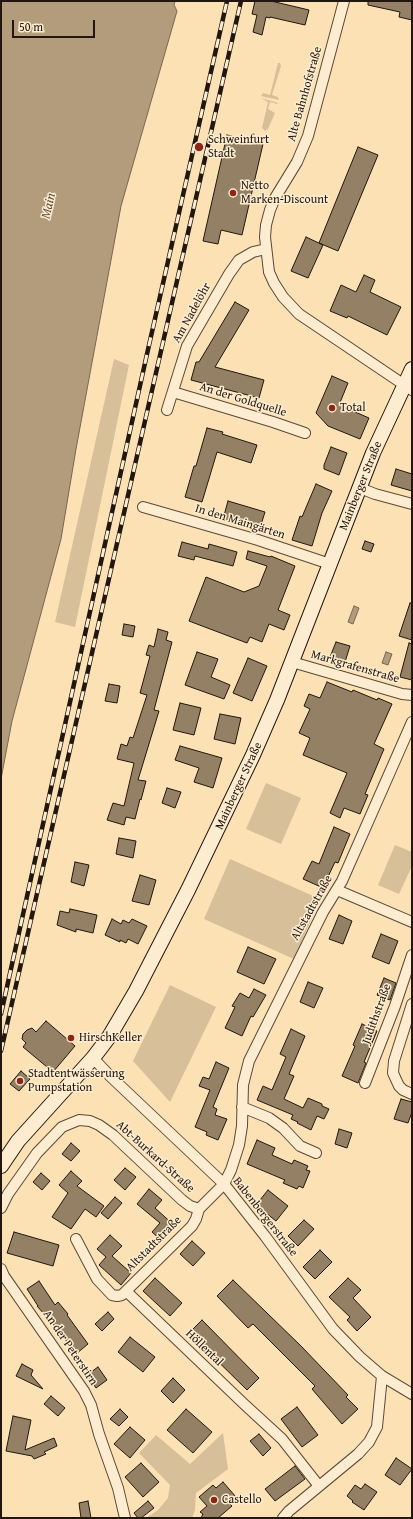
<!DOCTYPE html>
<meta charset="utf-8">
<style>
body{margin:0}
#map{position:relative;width:413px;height:1519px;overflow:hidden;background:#fce1b5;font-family:"Gentium Book Plus",serif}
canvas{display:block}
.frame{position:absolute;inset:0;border:2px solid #21170e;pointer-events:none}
.scale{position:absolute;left:12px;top:20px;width:83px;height:18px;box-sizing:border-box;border:2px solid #21170e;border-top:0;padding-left:5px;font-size:12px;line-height:14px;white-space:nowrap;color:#21170e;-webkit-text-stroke:3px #fdeccf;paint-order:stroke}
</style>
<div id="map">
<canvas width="413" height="1519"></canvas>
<div class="frame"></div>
<div class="scale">50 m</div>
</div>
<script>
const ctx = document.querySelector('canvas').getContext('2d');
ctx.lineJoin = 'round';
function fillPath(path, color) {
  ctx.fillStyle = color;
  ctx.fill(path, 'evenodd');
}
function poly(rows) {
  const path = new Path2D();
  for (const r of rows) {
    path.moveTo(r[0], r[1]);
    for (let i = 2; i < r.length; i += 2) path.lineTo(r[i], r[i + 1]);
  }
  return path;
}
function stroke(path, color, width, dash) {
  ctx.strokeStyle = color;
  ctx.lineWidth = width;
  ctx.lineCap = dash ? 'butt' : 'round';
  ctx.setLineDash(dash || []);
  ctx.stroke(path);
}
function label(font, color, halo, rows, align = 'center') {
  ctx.font = font + ' "Gentium Book Plus",serif';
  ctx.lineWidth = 3;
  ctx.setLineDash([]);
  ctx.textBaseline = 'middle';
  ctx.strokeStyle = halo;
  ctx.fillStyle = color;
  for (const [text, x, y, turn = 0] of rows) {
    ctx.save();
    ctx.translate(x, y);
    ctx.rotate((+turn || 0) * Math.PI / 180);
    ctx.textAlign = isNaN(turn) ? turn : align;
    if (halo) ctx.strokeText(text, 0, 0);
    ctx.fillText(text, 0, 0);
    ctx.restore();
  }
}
const green = poly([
 [278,63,280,63,281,66,272,95,278,97,279,100,261,96,263,93,270,95],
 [261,98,278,103,277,104,270,102,268,109,275,113,268,129,265,131,262,128,268,102],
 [114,359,129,365,75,627,55,622],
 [266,783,301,798,281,844,246,829],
 [395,845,412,852,412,866,399,894,378,885],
 [230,859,320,899,294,959,204,919],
 [170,985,216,1007,170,1102,133,1061],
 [223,1433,228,1469,196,1493,195,1510,192,1518,146,1518,158,1510,168,1498,170,1485,139,1453,156,1435,190,1464]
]);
const water = poly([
 [1,1,175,1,174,5,177,11,121,206,76,449,61,539,12,721,1,779,1,1],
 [354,606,359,608,353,624,348,622,354,606],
 [386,652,392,654,388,665,382,663,386,652]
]);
const building = poly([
 [255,1,271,1,309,10,305,25,270,17,270,18,266,17,262,35,253,32,257,15,252,14,255,1],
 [368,1,412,1,412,20,399,17,400,12,368,5,368,1],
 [227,135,263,144,242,235,221,230,218,244,203,241,227,135],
 [358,147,378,155,338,251,319,243,358,147],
 [306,237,323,245,308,278,291,271,306,237],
 [364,275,375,280,370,292,401,307,387,335,348,316,347,318,330,311,341,285,356,292,364,275],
 [235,302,249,310,215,367,264,380,259,398,191,380,196,362,199,362,235,302],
 [332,376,348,383,339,405,369,418,360,439,328,426,316,413,332,376],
 [207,428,223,432,222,434,257,445,251,463,217,452,202,502,185,497,194,466,196,466,207,428],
 [331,447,347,453,339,475,324,469,324,465,331,447],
 [396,469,412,474,412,491,391,485,396,469],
 [316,484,332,491,322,513,312,546,292,540,300,516,302,517,316,484],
 [228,501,265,512,259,531,245,527,245,525,223,519,228,501],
 [365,541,374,544,371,552,362,549,365,541],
 [182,542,208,549,209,544,237,552,233,566,195,556,194,560,178,556,182,542],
 [248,551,270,557,271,556,295,566,278,610,290,615,284,630,269,624,262,642,250,637,247,643,189,621,206,577,244,592,259,586,267,566,246,559,248,551],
 [410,603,412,603,412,640,399,636,410,603],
 [124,624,135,626,133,637,122,635,124,624],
 [158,629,168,632,166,640,172,642,154,710,159,711,138,780,146,781,141,800,140,799,135,819,126,817,124,825,107,820,113,803,124,806,134,763,117,759,121,744,127,746,130,737,133,738,147,695,140,693,150,656,146,655,149,645,154,647,158,629],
 [336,642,350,646,345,662,330,657,336,642],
 [409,643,412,644,412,680,400,677,409,643],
 [197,652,218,659,211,677,230,685,224,699,185,685,197,652],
 [248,658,267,666,252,701,233,693,248,658],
 [327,682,352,692,353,690,377,700,378,698,392,704,374,744,384,749,365,794,368,795,360,814,344,808,340,818,330,813,347,773,303,755,310,738,299,733,310,709,304,706,309,694,320,698,327,682],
 [109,684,120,686,117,703,105,701,109,684],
 [180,703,201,708,194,735,173,730,180,703],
 [220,714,241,718,235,744,214,739,220,714],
 [180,746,222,758,213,788,194,782,199,768,175,760,180,746],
 [167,788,181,792,175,808,162,803,167,788],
 [334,827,350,834,338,863,335,862,325,883,324,882,321,887,303,879,312,861,319,864,334,827],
 [119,838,136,841,133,858,116,854,119,838],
 [75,862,89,865,84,886,71,882,75,862],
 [140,875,156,880,149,905,132,901,140,875],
 [70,909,97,915,93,933,76,929,76,932,57,925,60,911,69,913,70,909],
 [339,915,352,921,343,944,329,939,339,915],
 [112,919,121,924,123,920,129,923,132,919,147,926,138,944,128,939,126,943,120,940,120,942,105,935,112,919],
 [381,934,398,941,389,964,372,957,381,934],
 [248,947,276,959,264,984,237,972,248,947],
 [384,978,396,983,390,1000,377,995,384,978],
 [308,982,323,988,314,1008,300,1002,308,982],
 [254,989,266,995,253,1017,251,1016,242,1036,225,1028,235,1007,232,1006,240,993,249,998,254,989],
 [46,1021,75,1046,53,1072,23,1047,26,1043,22,1039,23,1034,27,1030,32,1028,36,1032,46,1021],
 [362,1024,377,1031,364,1062,366,1063,358,1083,342,1076,355,1046,353,1045,362,1024],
 [291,1029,305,1036,289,1074,294,1076,284,1099,303,1108,308,1098,322,1104,322,1106,329,1109,324,1119,317,1116,311,1130,297,1123,298,1122,291,1119,293,1115,257,1100,263,1086,272,1090,286,1057,280,1054,291,1029],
 [216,1062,229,1068,213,1107,217,1109,215,1115,227,1119,218,1140,206,1135,207,1132,195,1127,210,1090,199,1086,203,1077,209,1079,216,1062],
 [21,1071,30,1079,19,1091,10,1084,21,1071],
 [401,1099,412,1102,412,1112,408,1123,394,1119,401,1099],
 [339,1129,352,1133,347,1148,335,1144,339,1129],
 [257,1140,275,1148,272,1155,292,1164,294,1160,308,1166,306,1170,310,1171,303,1188,299,1186,297,1189,283,1183,285,1180,247,1164,257,1140],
 [71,1143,80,1151,71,1161,62,1154,71,1143],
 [125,1168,136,1177,125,1190,114,1180,125,1168],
 [71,1171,82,1181,77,1186,104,1206,96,1217,85,1209,71,1229,52,1217,68,1193,59,1185,71,1171],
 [41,1173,50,1181,42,1190,33,1182,41,1173],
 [149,1189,162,1200,155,1208,176,1227,162,1241,152,1232,160,1223,137,1204,149,1189],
 [268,1190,288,1206,276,1221,256,1205,268,1190],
 [115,1197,122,1203,108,1219,101,1213,115,1197],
 [304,1220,314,1229,298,1246,288,1236,304,1220],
 [14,1232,59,1245,53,1266,7,1253,14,1232],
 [110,1235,122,1246,112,1256,131,1273,121,1285,99,1265,106,1257,97,1249,110,1235],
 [192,1241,205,1253,193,1266,180,1254,192,1241],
 [320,1250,332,1262,315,1279,303,1267,320,1250],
 [155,1278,182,1303,170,1316,143,1291,155,1278],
 [348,1278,361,1290,353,1298,371,1317,357,1331,347,1320,350,1317,329,1297,348,1278],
 [233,1280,301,1346,348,1395,346,1397,358,1409,342,1424,312,1389,315,1386,253,1324,248,1328,217,1296,233,1280],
 [39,1281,55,1305,58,1302,68,1314,67,1315,88,1344,76,1354,58,1330,37,1306,38,1306,27,1289,39,1281],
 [108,1312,114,1319,102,1331,95,1324,108,1312],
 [202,1320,259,1378,247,1390,189,1333,202,1320],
 [130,1337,155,1357,143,1372,118,1352,130,1337],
 [22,1364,33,1370,31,1375,43,1389,16,1376,22,1364],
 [98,1367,107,1380,96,1388,87,1375,98,1367],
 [173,1378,185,1390,173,1403,161,1391,173,1378],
 [51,1396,65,1408,58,1416,44,1404,51,1396],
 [297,1407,318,1435,302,1447,281,1419,297,1407],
 [120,1409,128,1417,119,1426,110,1419,120,1409],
 [186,1409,212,1432,193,1453,167,1430,186,1409],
 [13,1416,31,1420,25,1450,54,1438,57,1446,44,1452,46,1454,34,1459,32,1456,6,1451,13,1416],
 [130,1427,145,1440,130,1458,114,1444,130,1427],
 [259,1434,271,1448,263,1456,250,1441,259,1434],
 [396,1458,412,1469,400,1485,385,1475,396,1458],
 [141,1463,159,1482,143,1497,125,1477,141,1463],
 [295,1466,305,1479,275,1501,265,1489,295,1466],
 [223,1482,236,1497,229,1503,232,1506,218,1518,201,1518,203,1514,200,1512,207,1506,199,1497,213,1485,216,1488,223,1482],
 [365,1484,377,1492,364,1510,352,1502,353,1501,347,1496,355,1485,361,1489,365,1484],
 [88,1501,91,1518,81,1518,79,1503,88,1501],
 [148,1501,154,1508,141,1518,138,1518,134,1513,148,1501]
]);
const minor = poly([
 [344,1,308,136,297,162,275,198,270,210,266,225,265,237,269,272,274,283,283,297,299,314,412,390],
 [173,392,273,422,305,433],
 [167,410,187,346,229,274,239,260,253,252,266,249],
 [360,488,375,494,412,504],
 [143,507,258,540,330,564],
 [292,662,402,694,412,695],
 [337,890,412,922],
 [412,1004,394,1061,393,1073,399,1086,403,1090,412,1094],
 [93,1058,110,1076,224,1184,265,1236,333,1329,360,1357,382,1376,412,1394],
 [365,1083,395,1006,412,955],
 [242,1107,269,1118,283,1128,300,1146,316,1153],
 [1,1208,8,1194,37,1153,62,1127,79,1120,90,1121,99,1125,113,1135,182,1200,190,1206,199,1209],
 [76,1239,97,1279,112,1295,117,1296,122,1295,192,1226,196,1219,199,1209,224,1184,231,1170,239,1145,242,1126,243,1085,249,1061,323,912,342,881,412,722],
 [1,1269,4,1276,84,1391,91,1405,99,1434,118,1488,125,1518],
 [126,1291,244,1404,282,1439,319,1486],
 [283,1518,289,1511,358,1454,369,1442,377,1427,382,1376]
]);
const secondary = poly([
 [1,1166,18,1141,93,1058,109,1037,136,991,188,890,253,755,277,700,373,453,412,369]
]);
const rail = poly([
 [1,1014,147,354,227,1],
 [1,1051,241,1]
]);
const markers = [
 [199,147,5,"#8f2418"],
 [233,193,4,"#8f2418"],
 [332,408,4,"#8f2418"],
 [71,1038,4,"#8f2418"],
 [20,1081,4,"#8f2418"],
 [214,1500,4,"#8f2418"]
];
const streetNames = [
 ["Alte Bahnhofstraße",305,94,-74],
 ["Am Nadelöhr",192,313,-61],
 ["An der Goldquelle",243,400,17],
 ["Mainberger Straße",361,486,-68],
 ["In den Maingärten",240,522,17],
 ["Markgrafenstraße",355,667,16],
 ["Mainberger Straße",239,786,-65],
 ["Altstadtstraße",312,908,-61],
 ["Judithstraße",377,1014,-70],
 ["Abt-Burkard-Straße",155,1157,42],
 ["Babenbergerstraße",265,1217,52],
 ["Altstadtstraße",154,1244,-45],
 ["An der Peterstirn",70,1348,56],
 ["Höllental",204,1348,44]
];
const poiNames = [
 ["Schweinfurt",208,140],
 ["Stadt",208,154],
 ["Netto",241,186],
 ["Marken-Discount",241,200],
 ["Total",340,408],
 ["HirschKeller",79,1038],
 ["Stadtentwässerung",28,1074],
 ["Pumpstation",28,1088],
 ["Castello",222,1500]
];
const waterNames = [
 ["Main",49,206,-77]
];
fillPath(green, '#d7bf99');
fillPath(water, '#b29c7c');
stroke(water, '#786750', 1);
fillPath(building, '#938065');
stroke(building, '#21170e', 1);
stroke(minor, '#584a38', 12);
stroke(secondary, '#21170e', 16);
stroke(minor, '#fdeccf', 10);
stroke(secondary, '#fdeccf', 14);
stroke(rail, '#21170e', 4.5);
stroke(rail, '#fdeccf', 3, [9]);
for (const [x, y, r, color] of markers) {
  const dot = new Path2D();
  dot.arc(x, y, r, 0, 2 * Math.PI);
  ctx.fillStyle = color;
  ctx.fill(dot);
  stroke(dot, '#fdeccf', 1.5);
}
label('12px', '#21170e', '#fdeccf', streetNames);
label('12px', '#21170e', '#fdeccf', poiNames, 'left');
label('italic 13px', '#5b4c3a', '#fdeccf', waterNames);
</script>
